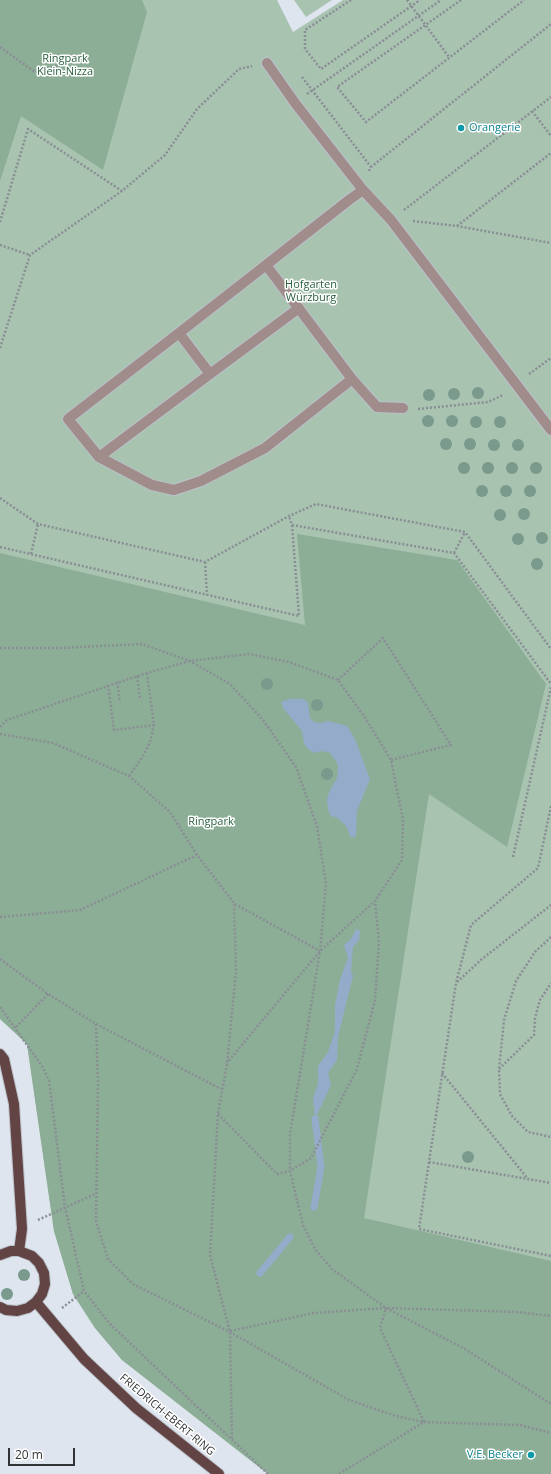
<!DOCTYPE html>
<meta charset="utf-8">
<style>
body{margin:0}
#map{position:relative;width:551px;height:1474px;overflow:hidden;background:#dee5ee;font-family:"Open Sans",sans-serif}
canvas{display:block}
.scale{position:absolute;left:8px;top:1448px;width:67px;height:18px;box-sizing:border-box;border:2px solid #313337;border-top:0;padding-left:5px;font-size:12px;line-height:14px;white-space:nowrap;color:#313337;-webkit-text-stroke:3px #fff;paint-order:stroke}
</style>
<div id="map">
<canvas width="551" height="1474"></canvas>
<div class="scale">20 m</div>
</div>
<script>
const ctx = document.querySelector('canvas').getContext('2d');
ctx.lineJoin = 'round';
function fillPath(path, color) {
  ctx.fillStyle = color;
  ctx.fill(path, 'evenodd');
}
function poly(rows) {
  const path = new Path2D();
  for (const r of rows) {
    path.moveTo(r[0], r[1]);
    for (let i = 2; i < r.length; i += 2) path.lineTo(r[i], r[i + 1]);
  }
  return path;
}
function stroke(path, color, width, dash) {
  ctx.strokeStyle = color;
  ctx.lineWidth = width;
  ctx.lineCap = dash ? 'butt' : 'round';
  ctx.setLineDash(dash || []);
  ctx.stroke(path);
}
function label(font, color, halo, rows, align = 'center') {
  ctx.font = font + ' "Open Sans",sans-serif';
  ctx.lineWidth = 3;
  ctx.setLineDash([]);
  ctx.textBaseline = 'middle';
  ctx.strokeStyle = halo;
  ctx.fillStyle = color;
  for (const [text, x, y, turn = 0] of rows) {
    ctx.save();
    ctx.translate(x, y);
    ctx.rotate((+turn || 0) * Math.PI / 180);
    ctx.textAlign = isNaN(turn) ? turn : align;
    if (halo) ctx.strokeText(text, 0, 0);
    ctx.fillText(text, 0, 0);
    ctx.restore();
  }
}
const green = poly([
 [0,0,277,0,293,32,343,0,551,0,551,1474,268,1474,122,1360,95,1328,73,1294,54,1231,27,1044,0,1019],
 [294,0,332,0,306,17]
]);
const forest = poly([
 [0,0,142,0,147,12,103,170,21,116,0,181],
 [297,534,457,560,546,684,507,847,429,794,364,1218,551,1261,551,1474,268,1474,122,1360,95,1328,73,1294,54,1231,27,1044,0,1019,0,553,305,625]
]);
const water = poly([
 [289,699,303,699,308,702,310,718,314,722,321,723,328,721,347,726,355,739,370,779,357,811,356,836,351,838,346,826,338,818,331,816,328,810,327,800,329,792,337,778,338,766,337,763,330,753,322,751,314,753,307,748,304,743,302,731,283,708,281,702],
 [356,929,360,931,359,940,353,947,351,971,353,976,338,1037,337,1060,328,1073,331,1085,315,1119,313,1099,318,1083,318,1066,328,1052,335,1031,335,1005,340,980,348,958,344,945,351,939]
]);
const stream = poly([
 [314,1207,321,1167,315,1119],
 [260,1273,290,1237]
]);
const path = poly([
 [351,0,305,30,305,49,321,69,420,0],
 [407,0,449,57],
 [461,0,337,87,366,122,524,0],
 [0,47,35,72,81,59],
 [302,77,371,167],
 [307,94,441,0],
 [532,111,551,136],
 [369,171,371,167,551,24],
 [404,210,551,97],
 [413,221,457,226,551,243],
 [0,222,28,129,122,191],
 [457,226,551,153],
 [0,245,30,255],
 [0,348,30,255,122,191,165,155,197,109,239,69,252,66],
 [529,374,551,358],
 [418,409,488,402,503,395],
 [0,498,38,524,205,562,289,516,316,504,465,532,551,649],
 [292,525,454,553,551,684],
 [0,547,299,616,292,525,289,516],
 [454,553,465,532],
 [31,554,38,524],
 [205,562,207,595],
 [0,648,61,648,142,644,190,661,230,684,263,720,296,767,317,826,326,884,320,951,290,1134,290,1171,303,1225,315,1249,332,1269,386,1308,465,1349,551,1404],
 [137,676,140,699],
 [338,680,383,638,451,745,391,760],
 [117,682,120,702],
 [108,685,114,730,154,725,147,673],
 [0,727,7,720,147,673,190,661,249,654,289,662,338,680,366,719,391,760,403,820,402,860,375,901,320,951,227,1063],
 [0,734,53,743,129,776,170,812,197,855,234,903,236,972,227,1064,218,1114,210,1255,230,1332,232,1440],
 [129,776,143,756,150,742,154,725],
 [551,806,538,868,471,925,456,983,429,1162,551,1183],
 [513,857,551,687],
 [235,904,320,951],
 [0,917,80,910,197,855],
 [551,937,535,952,516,981,504,1020,499,1069,500,1094,512,1116,528,1132,551,1137],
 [0,959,48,994,96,1024,221,1089],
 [457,982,482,959,551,905],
 [0,1007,42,1066,49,1080,65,1207,84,1291,110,1324,268,1474],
 [96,1024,98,1083,96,1221,108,1259,133,1284,230,1332,349,1400,396,1416,424,1422,520,1425,551,1433],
 [16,1027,48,994],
 [499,1069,534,1035,535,1018,540,1000,551,983],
 [442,1073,528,1179],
 [218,1114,277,1174,290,1171,311,1158,357,1069,375,1000,379,942,375,902],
 [429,1162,419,1229,551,1256],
 [38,1220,95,1194],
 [62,1308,84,1291],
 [230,1331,314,1313,386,1308,518,1312,551,1316],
 [339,1474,424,1422,380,1328,386,1308]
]);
const minor = poly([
 [267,63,295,103,363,190,391,220,551,430],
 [266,265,352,379,265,448,201,481,174,490,152,485,99,457,68,419,179,333,266,265,349,200,363,190],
 [179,333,210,374,299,308],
 [352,379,377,407,403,408],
 [99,457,210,374]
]);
const major = poly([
 [0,1054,4,1059,14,1104,22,1229,19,1251],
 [0,1255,11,1251,19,1251,32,1256,39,1263,44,1273,45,1284,42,1294,36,1302,28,1308,17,1311,6,1310,0,1307],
 [36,1302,84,1359,136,1408,219,1474]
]);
const trees = [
 [478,393],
 [454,394],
 [429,395],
 [428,421],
 [452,421],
 [476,422],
 [500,422],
 [446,444],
 [470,444],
 [494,445],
 [518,445],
 [464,468],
 [488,468],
 [512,468],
 [536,468],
 [482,491],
 [506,491],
 [530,491],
 [524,514],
 [500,515],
 [542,538],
 [518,539],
 [537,564],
 [267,684],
 [317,705],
 [327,774],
 [468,1157],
 [24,1275],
 [7,1294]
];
const markers = [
 [461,128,4,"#0f9aa8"],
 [531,1455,4,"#0f9aa8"]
];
const parkNames = [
 ["Ringpark",65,59],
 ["Klein-Nizza",65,72],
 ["Hofgarten",311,285],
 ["Würzburg",311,298],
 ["Ringpark",211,822]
];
const cultureNames = [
 ["Orangerie",469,128],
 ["V.E. Becker",523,1455,"right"]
];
const streetNames = [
 ["FRIEDRICH-EBERT-RING",167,1415,40]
];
fillPath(green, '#a9c3b1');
fillPath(forest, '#8cae96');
fillPath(water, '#94abc9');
stroke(stream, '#94abc9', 7);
stroke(minor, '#bbc1c9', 12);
stroke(major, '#bbc1c9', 12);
stroke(path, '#898e95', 2.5, [2, 2]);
stroke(minor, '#9f8c8b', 10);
stroke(major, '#634444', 10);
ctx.fillStyle = '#799a8c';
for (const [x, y] of trees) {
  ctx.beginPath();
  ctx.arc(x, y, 6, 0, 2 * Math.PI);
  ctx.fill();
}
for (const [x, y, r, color] of markers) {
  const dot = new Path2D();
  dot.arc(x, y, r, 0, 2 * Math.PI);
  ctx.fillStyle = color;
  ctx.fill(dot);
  stroke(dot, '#fff', 1.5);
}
label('11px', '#275d3c', '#fff', parkNames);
label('11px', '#0d838f', '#fff', cultureNames, 'left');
label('11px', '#313337', '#fff', streetNames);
</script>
